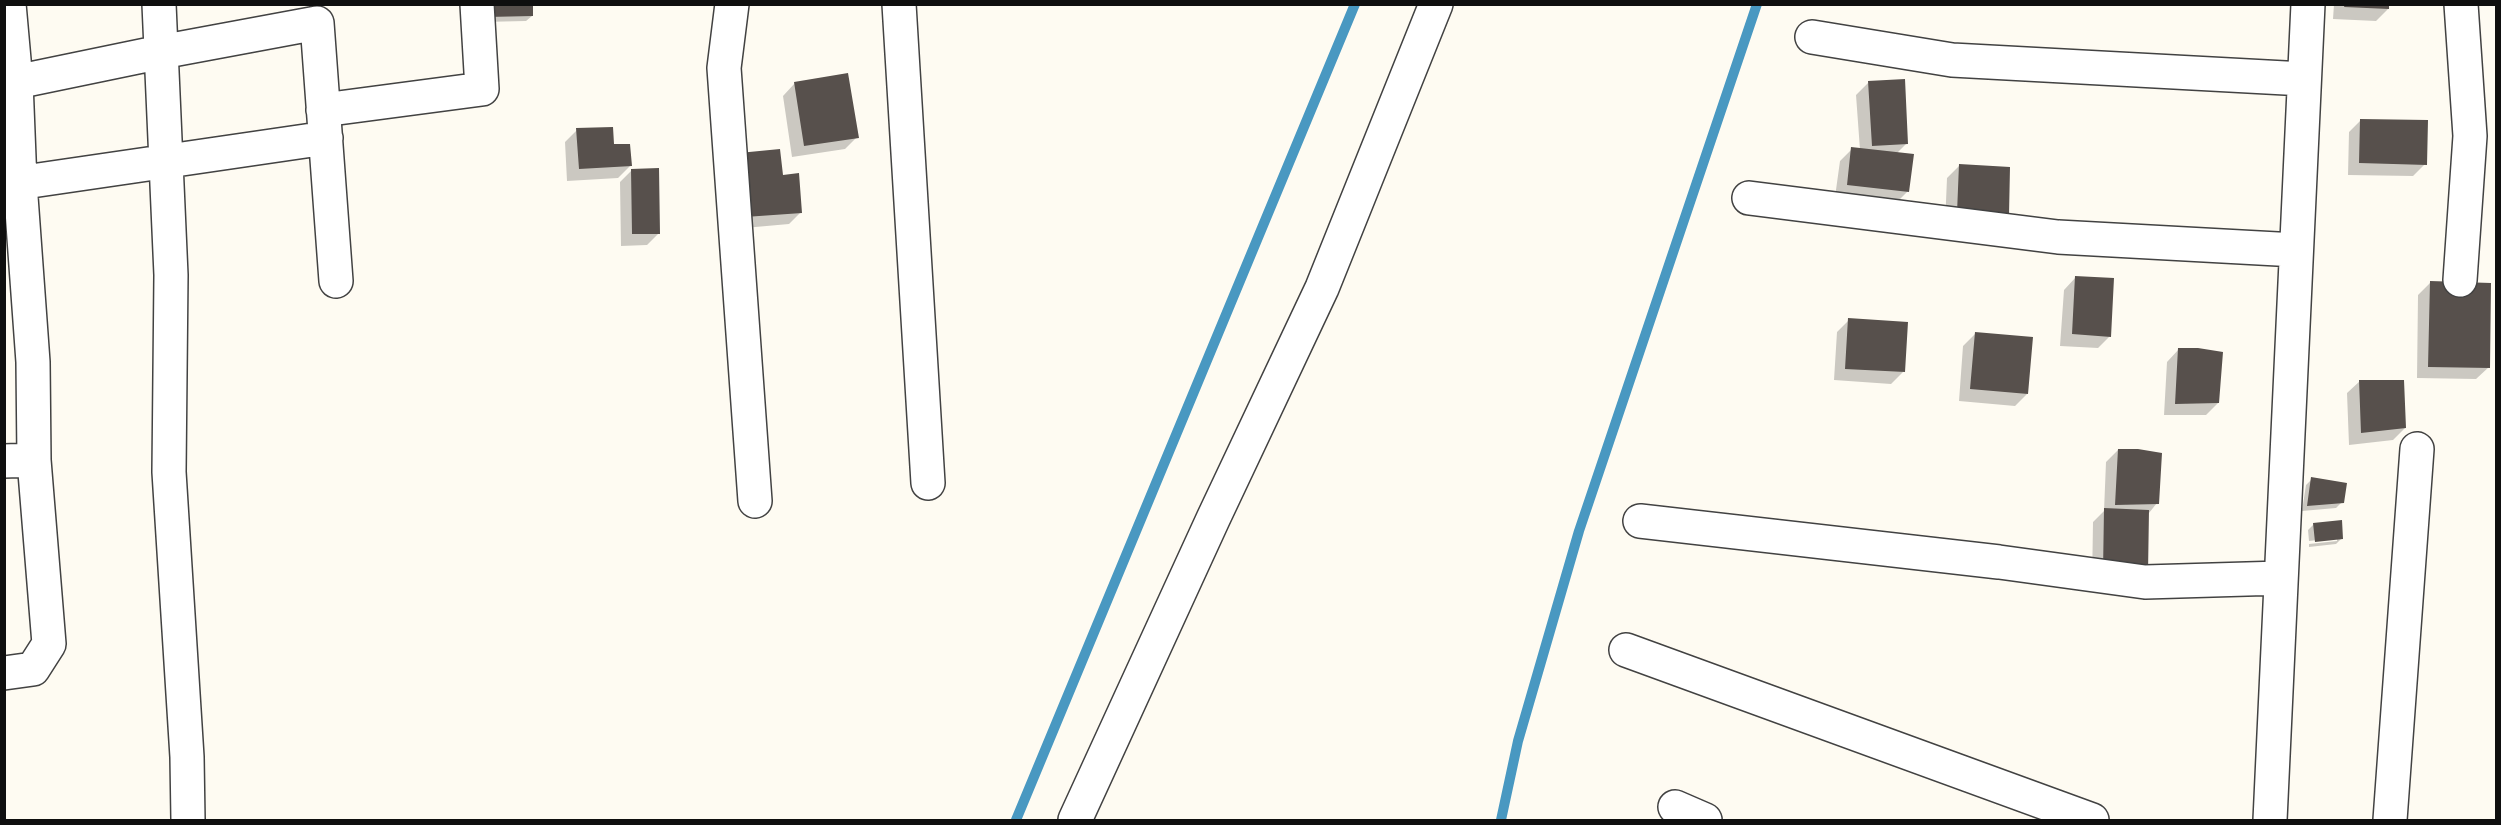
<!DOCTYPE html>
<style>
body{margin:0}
#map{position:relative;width:2501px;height:825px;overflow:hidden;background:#fefbf2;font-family:Literata,serif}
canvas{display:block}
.frame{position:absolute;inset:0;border:6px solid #0f0f0f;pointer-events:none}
</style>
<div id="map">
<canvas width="2501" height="825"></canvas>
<div class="frame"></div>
</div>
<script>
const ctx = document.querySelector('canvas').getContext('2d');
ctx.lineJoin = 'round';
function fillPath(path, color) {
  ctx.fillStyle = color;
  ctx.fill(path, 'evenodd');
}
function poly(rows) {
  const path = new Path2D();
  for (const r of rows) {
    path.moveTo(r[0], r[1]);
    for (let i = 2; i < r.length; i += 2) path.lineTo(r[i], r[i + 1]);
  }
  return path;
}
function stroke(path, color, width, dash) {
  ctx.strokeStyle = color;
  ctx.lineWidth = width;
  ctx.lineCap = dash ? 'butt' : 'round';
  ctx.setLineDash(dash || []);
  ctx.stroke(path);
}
const shadow = poly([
 [482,4,532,16,526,21,482,22],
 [2334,4,2388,4,2388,9,2376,21,2333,19],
 [795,83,857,137,845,149,792,157,783,96],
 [1868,83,1907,143,1896,154,1908,191,1896,203,1835,197,1840,161,1852,149,1860,150,1856,95],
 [2361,120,2425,164,2413,176,2348,175,2349,132],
 [577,130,613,146,630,166,618,178,567,181,565,142],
 [1959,166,2009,168,1945,225,1947,178],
 [632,170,659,233,647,245,621,246,620,182],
 [781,176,801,212,789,224,733,229],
 [2076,277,2110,336,2098,348,2060,346,2064,290],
 [2430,283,2489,367,2476,379,2417,378,2418,295],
 [1849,320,1903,372,1891,384,1834,380,1837,332],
 [1975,334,2027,394,2015,406,1959,401,1963,346],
 [2179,349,2218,403,2206,415,2164,415,2167,362],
 [2360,381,2405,428,2393,440,2349,445,2347,393],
 [2118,450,2157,503,2092,584,2093,522,2104,511,2106,462],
 [2312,479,2342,502,2336,508,2302,511,2306,485],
 [2314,524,2342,538,2336,544,2309,547,2309,544,2337,541,2337,538,2309,541,2308,530]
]);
const stream = poly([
 [1016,820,1355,4],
 [1501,820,1518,741,1579,531,1757,4]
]);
const building = poly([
 [487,4,533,4,533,16,487,17],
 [2345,4,2389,4,2389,9,2344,7],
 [848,73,859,138,804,146,794,82],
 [1905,79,1908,144,1872,146,1868,81],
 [2360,119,2428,120,2427,165,2359,163],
 [613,127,614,144,630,144,632,166,579,169,576,128],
 [1851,147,1914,154,1909,192,1847,185],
 [780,149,783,175,799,173,802,213,745,217,739,153],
 [1959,164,2010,167,2009,215,1957,213],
 [659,168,660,234,632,234,631,169],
 [2075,276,2114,278,2111,337,2072,334],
 [2430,281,2491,283,2490,368,2428,367],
 [1848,318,1908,322,1905,372,1845,369],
 [1975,332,2033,337,2028,394,1970,389],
 [2178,348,2198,348,2223,352,2219,403,2175,404],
 [2359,380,2404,380,2406,428,2361,433],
 [2118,449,2138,449,2162,453,2159,504,2115,505],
 [2311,477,2347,483,2344,503,2307,506],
 [2104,508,2149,510,2148,573,2103,572],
 [2342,520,2343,539,2315,542,2313,523]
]);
const minor = poly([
 [159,4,171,275,169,472,187,757,188,820],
 [732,4,724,68,755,501],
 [899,4,928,483],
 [1812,37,1952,60,2304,79],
 [16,82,161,52,317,23,336,281],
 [323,110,482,89,477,4],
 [4,185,326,138],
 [1749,198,2058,237,2296,250],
 [2460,280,2470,136,2461,4],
 [4,461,34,460],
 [1640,521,1999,562,2145,582,2281,578],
 [1626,650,2092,820],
 [4,673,33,669,49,644,34,460,33,362,20,183,16,82,9,4],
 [1675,807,1705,820],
 [1075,820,1213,519,1322,288,1436,4],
 [2270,820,2308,4],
 [2390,820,2417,449]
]);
fillPath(shadow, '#0003');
stroke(stream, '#4998c1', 10);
fillPath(building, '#57504c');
stroke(minor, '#424242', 36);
stroke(minor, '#fff', 33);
</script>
